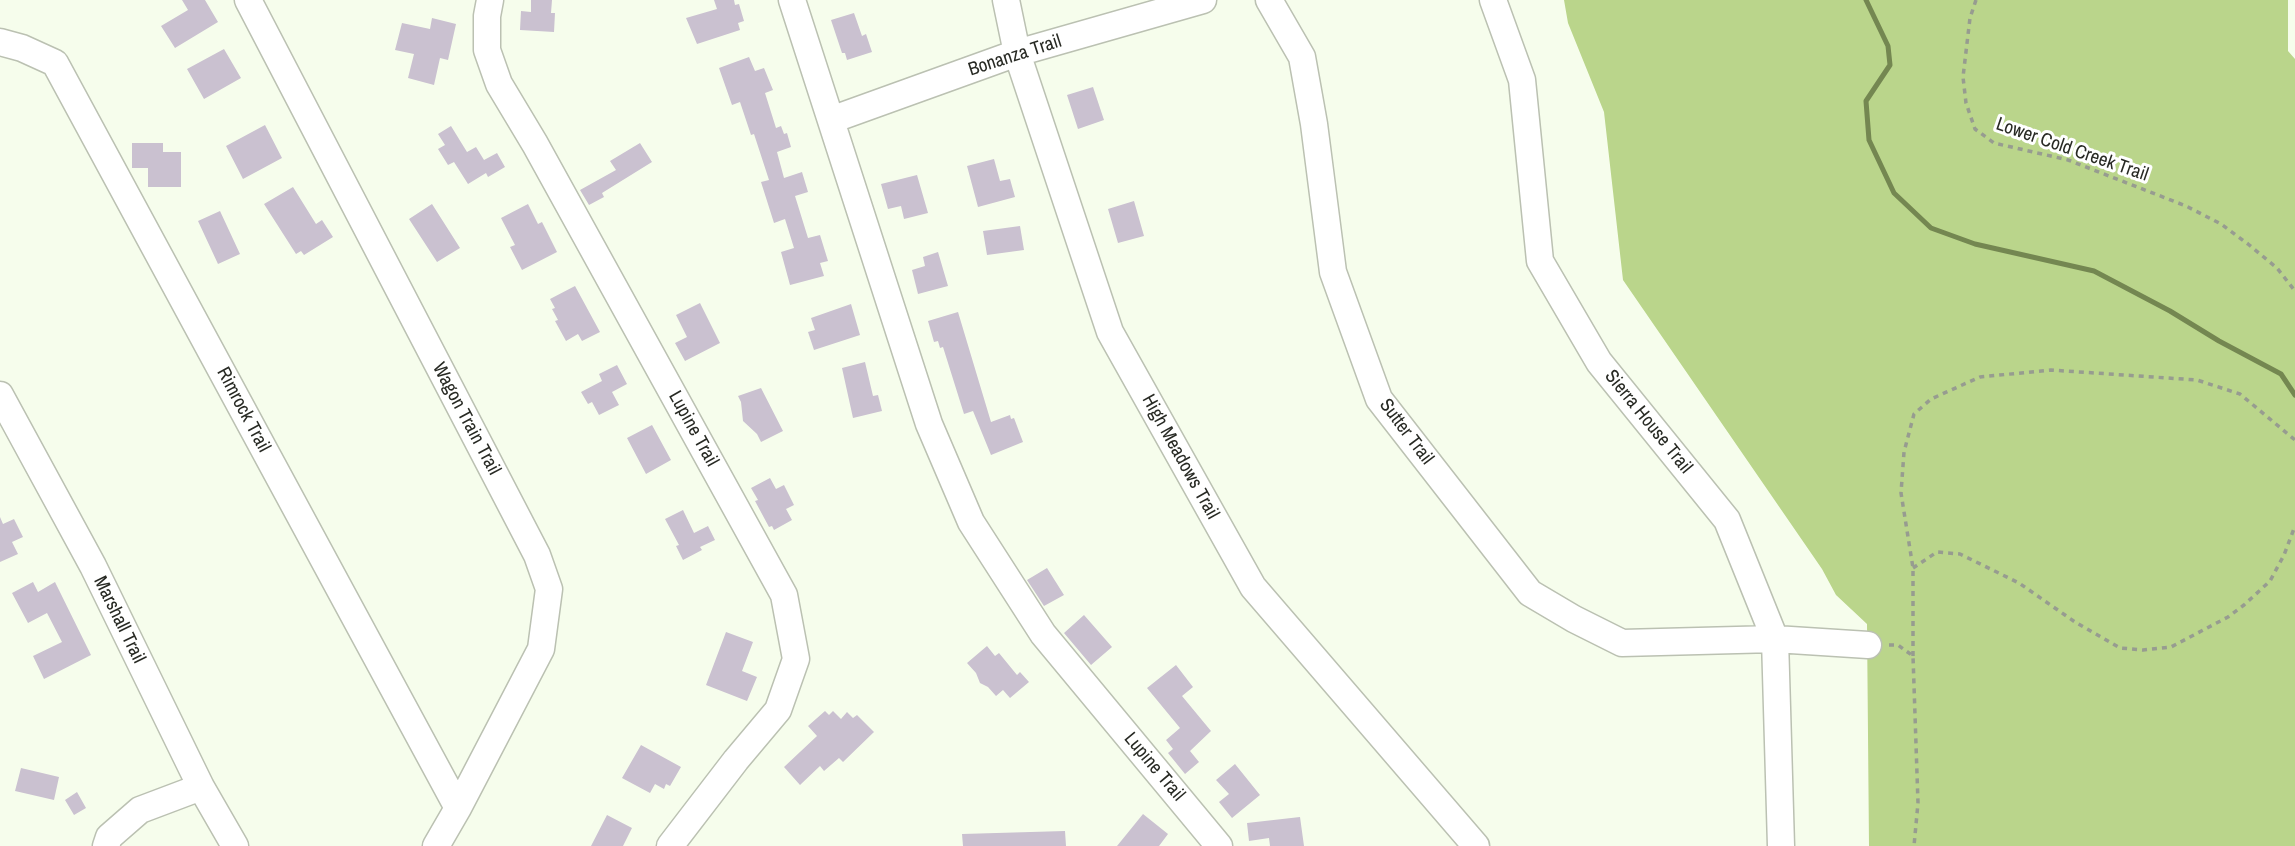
<!DOCTYPE html>
<style>
body{margin:0}
canvas{display:block;background:#f6fdec}
</style>
<canvas width="2295" height="846"></canvas>
<script>
const ctx = document.querySelector('canvas').getContext('2d');
ctx.lineJoin = 'round';
function fillPath(path, color) {
  ctx.fillStyle = color;
  ctx.fill(path, 'evenodd');
}
function poly(rows) {
  const path = new Path2D();
  for (const r of rows) {
    path.moveTo(r[0], r[1]);
    for (let i = 2; i < r.length; i += 2) path.lineTo(r[i], r[i + 1]);
  }
  return path;
}
function stroke(path, color, width, dash) {
  ctx.strokeStyle = color;
  ctx.lineWidth = width;
  ctx.lineCap = dash ? 'butt' : 'round';
  ctx.setLineDash(dash || []);
  ctx.stroke(path);
}
function label(font, color, halo, rows, align = 'center') {
  ctx.font = font + ' "Archivo Narrow",sans-serif';
  ctx.lineWidth = 6;
  ctx.setLineDash([]);
  ctx.textBaseline = 'middle';
  ctx.strokeStyle = halo;
  ctx.fillStyle = color;
  for (const [text, x, y, turn = 0] of rows) {
    ctx.save();
    ctx.translate(x, y);
    ctx.rotate((+turn || 0) * Math.PI / 180);
    ctx.textAlign = isNaN(turn) ? turn : align;
    if (halo) ctx.strokeText(text, 0, 0);
    ctx.fillText(text, 0, 0);
    ctx.restore();
  }
}
const green = poly([
 [1564,0,2288,0,2288,51,2295,59,2295,846,1869,846,1867,624,1836,595,1822,569,1623,280,1604,112,1568,23]
]);
const stream = poly([
 [1866,0,1888,46,1890,65,1866,101,1869,140,1894,193,1931,228,1975,244,2094,271,2170,311,2219,341,2281,374,2295,395]
]);
const building = poly([
 [182,0,205,0,218,22,175,48,161,26,188,10],
 [531,0,552,0,551,13,555,13,554,32,520,30,521,11,531,12],
 [714,0,734,0,735,5,739,4,744,21,738,23,740,30,697,44,686,18,717,9],
 [854,13,862,36,866,34,872,52,847,60,845,53,842,53,831,20],
 [432,18,456,24,448,60,440,58,434,85,408,78,414,54,395,50,402,23,430,29],
 [224,49,241,78,204,99,187,69],
 [749,57,755,71,764,68,773,90,765,93,776,128,781,126,784,134,787,133,791,147,777,152,784,178,802,172,808,192,795,196,808,238,820,235,828,261,820,263,824,276,790,285,781,252,794,248,785,219,774,223,761,182,769,180,754,134,751,135,740,102,732,105,719,68],
 [1093,87,1104,120,1078,129,1067,95],
 [265,125,282,158,243,179,226,146],
 [451,126,467,152,476,147,484,160,497,153,505,167,488,177,486,173,468,184,454,162,448,165,438,149,445,145,438,134],
 [132,143,163,143,163,152,181,152,181,187,148,187,148,168,132,168],
 [640,143,652,162,602,193,604,197,589,205,580,190,616,170,610,161],
 [994,159,1000,181,1010,179,1015,197,978,207,967,166],
 [917,175,928,213,904,219,901,206,888,209,881,184],
 [293,187,316,224,322,220,333,237,304,255,301,251,296,254,264,204],
 [1134,201,1144,236,1118,243,1108,209],
 [432,204,460,248,437,262,409,219],
 [528,204,538,224,542,222,557,252,522,270,510,247,515,245,501,218],
 [220,211,240,254,218,264,198,221],
 [1020,226,1024,250,987,255,983,231],
 [938,252,948,286,918,294,912,270,925,266,923,257],
 [575,286,600,332,582,341,578,334,566,341,555,321,558,320,552,309,555,308,550,299],
 [700,303,720,343,685,361,675,343,687,337,676,315],
 [851,304,860,335,814,350,808,332,815,330,811,318],
 [958,312,991,422,1010,415,1011,419,1014,418,1023,442,991,455,973,411,964,414,943,347,940,348,938,341,934,342,928,321],
 [865,362,873,396,878,395,882,411,853,418,842,368],
 [617,365,627,384,612,392,619,405,599,415,592,402,588,404,581,392,602,381,599,374],
 [761,388,783,431,761,442,757,434,743,421,741,402,738,396],
 [652,425,671,460,646,474,627,438],
 [770,478,776,489,784,485,794,505,786,509,792,520,774,530,772,526,769,527,755,501,758,500,751,488],
 [683,510,694,533,708,526,715,540,700,547,702,550,683,560,676,546,679,545,665,519],
 [0,517,3,524,14,519,23,537,12,542,18,554,0,562],
 [1047,568,1064,595,1044,606,1027,580],
 [33,582,38,592,55,582,91,655,44,679,33,656,62,642,47,613,28,623,12,593],
 [1084,615,1112,647,1091,665,1064,633],
 [726,632,753,642,742,671,757,677,747,701,706,685],
 [987,646,995,656,999,653,1017,675,1020,672,1029,682,1010,698,1003,690,996,696,988,687,980,683,976,673,967,663],
 [1176,665,1193,687,1182,696,1211,731,1190,751,1199,762,1185,774,1168,753,1173,749,1166,740,1180,728,1147,688],
 [825,711,829,715,833,711,841,719,847,712,853,718,857,715,874,732,843,762,839,758,824,771,820,766,800,785,784,767,817,736,808,726],
 [641,745,681,767,670,786,666,784,664,789,655,784,650,793,622,778],
 [1235,764,1260,795,1232,818,1219,802,1229,794,1216,780],
 [21,768,59,777,54,800,15,791],
 [77,792,86,808,74,815,65,800],
 [1143,814,1168,834,1159,846,1117,846],
 [607,815,632,828,623,846,591,846],
 [1300,817,1304,846,1270,846,1269,838,1249,841,1247,823],
 [1065,831,1066,846,963,846,962,834]
]);
const path = poly([
 [1976,0,1970,18,1963,77,1966,103,1975,129,1994,143,2068,160,2186,206,2221,224,2248,244,2277,268,2295,291],
 [1913,568,1937,552,1960,554,2019,583,2075,622,2120,648,2143,650,2171,647,2228,617,2244,605,2270,581,2284,555,2295,526],
 [1889,645,1898,645,1913,656,1918,803,1914,846],
 [1913,656,1913,568,1901,493,1904,452,1914,414,1931,399,1980,377,2051,370,2197,380,2240,394,2295,440]
]);
const minor = poly([
 [248,0,537,555,549,589,541,649,458,808,436,846],
 [490,0,487,16,487,50,499,84,535,144,784,595,796,659,778,710,736,760,670,846],
 [792,0,929,424,971,522,1043,634,1219,846],
 [1006,0,1017,53,1110,332,1253,587,1476,846],
 [1269,0,1302,57,1314,124,1333,272,1379,399,1530,593,1574,619,1622,643,1775,639,1868,645],
 [1493,0,1522,80,1540,261,1599,362,1727,520,1775,639,1781,846],
 [0,42,22,48,55,63,458,808],
 [831,120,1017,53,1203,0],
 [0,395,93,566,201,787,235,846],
 [106,846,109,837,140,810,201,787]
]);
const streetNames = [
 ["Bonanza Trail",1015,56,-18],
 ["Lower Cold Creek Trail",2072,150,19],
 ["Rimrock Trail",243,410,62],
 ["Wagon Train Trail",466,419,62],
 ["Sierra House Trail",1648,422,51],
 ["Lupine Trail",693,429,61],
 ["Sutter Trail",1406,432,53],
 ["High Meadows Trail",1180,457,61],
 ["Marshall Trail",119,620,64],
 ["Lupine Trail",1154,767,50]
];
fillPath(green, '#bad58b');
stroke(stream, '#748751', 5);
fillPath(building, '#cac1d0');
stroke(minor, '#bbc1b2', 29);
stroke(path, '#979c90', 3.5, [5, 5]);
stroke(minor, '#fff', 26);
label('19px', '#282a24', '#fff', streetNames);
</script>
